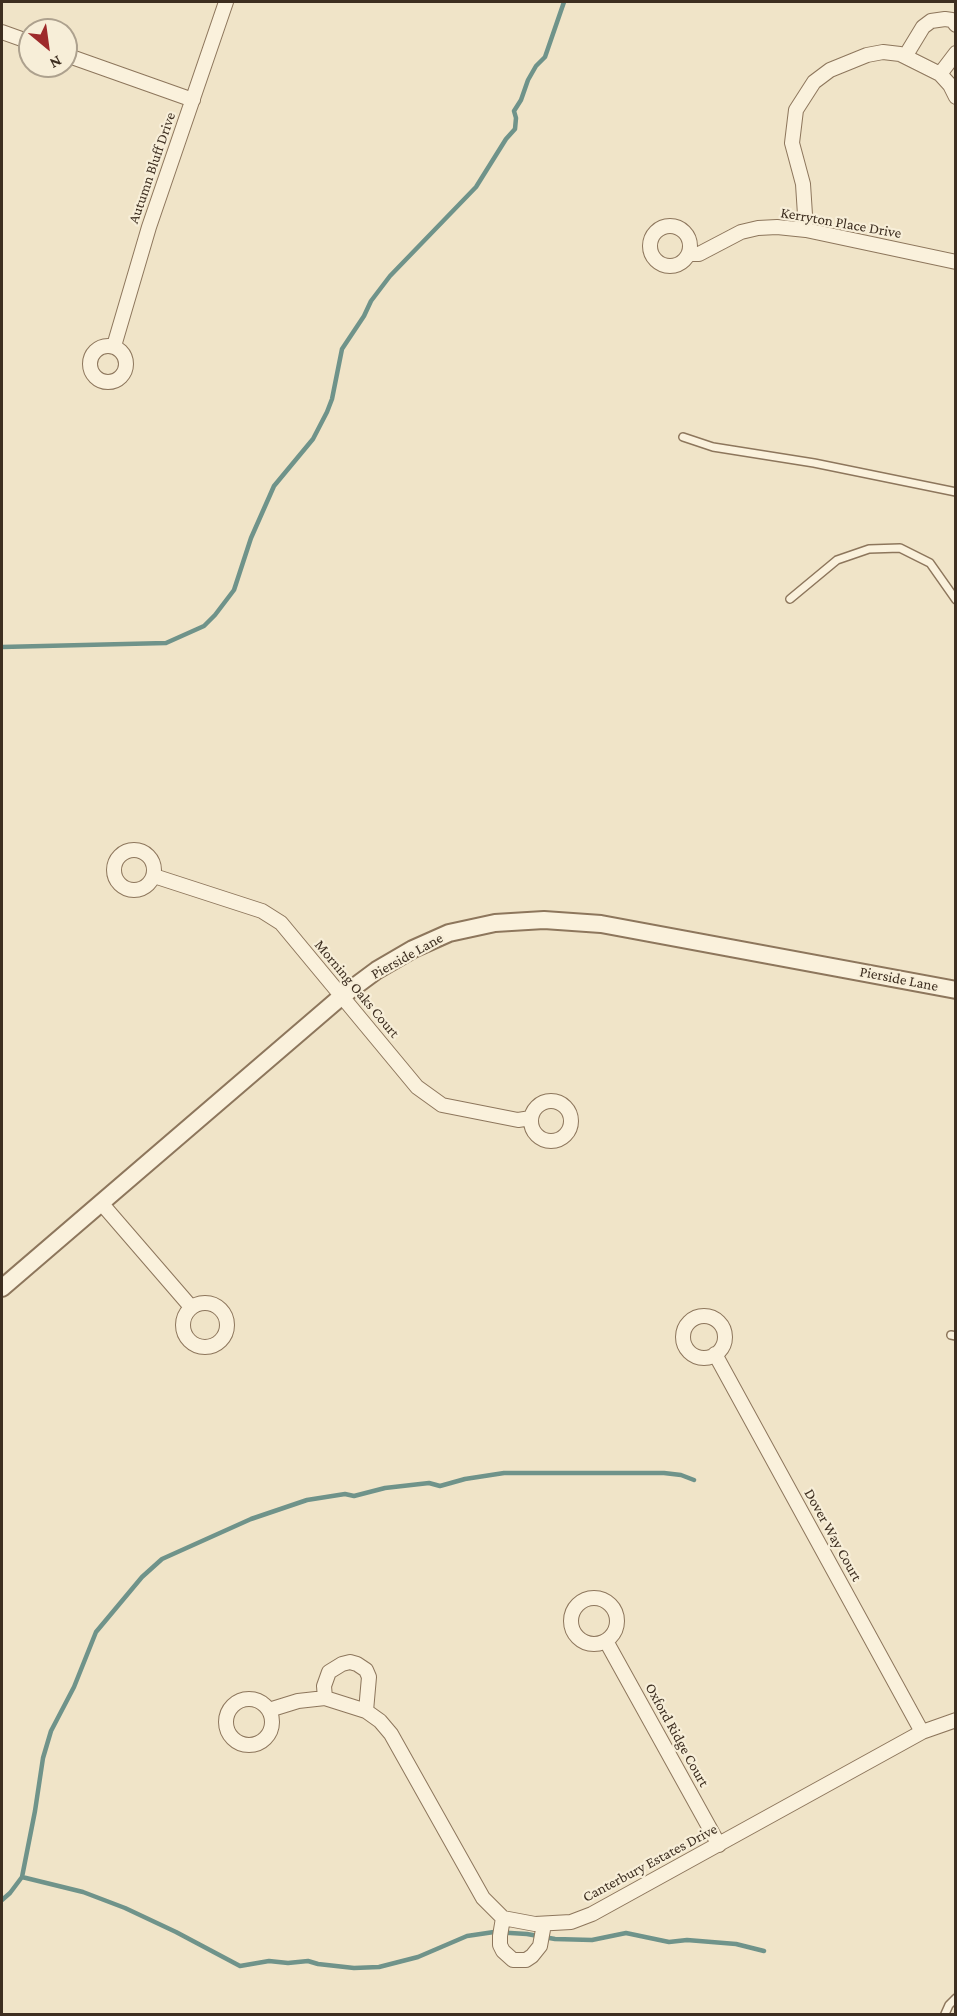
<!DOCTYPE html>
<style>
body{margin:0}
#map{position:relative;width:957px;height:2016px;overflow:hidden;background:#f0e4c8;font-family:"Crimson Pro",serif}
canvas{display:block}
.frame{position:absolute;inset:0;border:3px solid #3d2e20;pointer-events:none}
.north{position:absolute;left:18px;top:18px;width:60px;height:60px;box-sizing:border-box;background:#f7eed8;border:2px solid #ada18e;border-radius:50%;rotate:151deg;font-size:16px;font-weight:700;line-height:24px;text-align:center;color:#3d2e20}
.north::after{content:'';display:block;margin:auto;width:21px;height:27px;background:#9e2a2b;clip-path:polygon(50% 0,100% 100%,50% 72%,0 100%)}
</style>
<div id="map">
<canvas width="957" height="2016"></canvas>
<div class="frame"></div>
<div class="north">N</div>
</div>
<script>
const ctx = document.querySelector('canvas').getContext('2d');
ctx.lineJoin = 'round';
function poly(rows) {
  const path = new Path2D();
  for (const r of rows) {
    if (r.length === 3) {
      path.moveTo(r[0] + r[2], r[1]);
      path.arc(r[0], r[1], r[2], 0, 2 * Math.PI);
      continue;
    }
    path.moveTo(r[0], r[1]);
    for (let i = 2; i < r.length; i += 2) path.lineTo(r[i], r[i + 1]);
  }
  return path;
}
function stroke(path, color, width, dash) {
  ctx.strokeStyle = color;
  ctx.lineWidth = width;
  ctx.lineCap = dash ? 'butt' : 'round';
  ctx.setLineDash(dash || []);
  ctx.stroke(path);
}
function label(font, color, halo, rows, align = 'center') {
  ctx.font = font + ' "Crimson Pro",serif';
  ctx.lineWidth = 4.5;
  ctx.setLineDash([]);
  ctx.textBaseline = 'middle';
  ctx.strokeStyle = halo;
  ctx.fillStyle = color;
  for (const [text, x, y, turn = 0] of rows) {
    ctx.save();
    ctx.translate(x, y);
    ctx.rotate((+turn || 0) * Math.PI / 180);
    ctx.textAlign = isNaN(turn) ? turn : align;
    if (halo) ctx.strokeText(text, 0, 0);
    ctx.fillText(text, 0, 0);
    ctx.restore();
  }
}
const stream = poly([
 [2,647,166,643,204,626,215,615,234,590,251,538,274,486,313,439,327,412,332,399,342,349,364,316,371,301,390,276,476,187,506,139,515,129,516,118,514,111,521,100,528,80,536,66,545,57,564,2],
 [22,1877,83,1892,125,1908,176,1932,240,1966,269,1961,288,1963,308,1961,318,1964,354,1968,379,1967,418,1957,467,1936,494,1932,527,1934,555,1939,592,1940,626,1933,669,1942,687,1940,736,1944,764,1951],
 [2,1900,10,1893,22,1877,35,1811,43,1758,51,1731,74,1687,96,1632,142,1577,162,1559,251,1519,307,1500,345,1494,354,1496,385,1488,429,1483,440,1486,465,1479,504,1473,664,1473,681,1475,694,1480]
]);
const service = poly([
 [683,437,713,447,814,463,956,492],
 [790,599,837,560,869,549,900,548,930,563,956,600],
 [951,1335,956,1336],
 [945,2014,949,2005,956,1998]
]);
const minor = poly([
 [2,32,30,42],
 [66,55,193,100],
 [906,55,923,27,931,21,945,19,952,20,956,25],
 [940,74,956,53],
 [670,246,20],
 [806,230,803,184,792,143,796,110,814,82,830,70,867,55,883,52,900,54,940,74,950,85,956,97],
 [690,254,699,254,741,232,758,228,777,227,806,230,956,262],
 [114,346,149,227,226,2],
 [108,364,18],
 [134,870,20],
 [154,876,262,911,281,923,417,1087,442,1105,518,1120,531,1118],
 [551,1121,20],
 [102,1204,191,1307],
 [205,1325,22],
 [704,1337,21],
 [715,1354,922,1732],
 [594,1621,23],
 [606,1641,719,1845],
 [325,1698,324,1686,329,1672,342,1664,350,1662,357,1664,366,1670,369,1677,366,1711],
 [249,1722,23],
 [269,1710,298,1701,325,1698,366,1711,380,1721,391,1734,483,1898,503,1918,535,1924,571,1922,592,1914,922,1732,956,1720],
 [503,1918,500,1936,500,1945,503,1951,513,1960,526,1960,532,1956,540,1946,544,1924]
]);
const tertiary = poly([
 [2,1288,342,996,377,970,413,949,449,933,495,923,544,920,601,924,956,990]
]);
const streetNames = [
 ["Autumn Bluff Drive",152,168,-71],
 ["Kerryton Place Drive",841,223,10],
 ["Pierside Lane",407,956,-29],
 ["Pierside Lane",899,979,11],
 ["Morning Oaks Court",357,989,50],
 ["Dover Way Court",833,1535,61],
 ["Oxford Ridge Court",677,1735,61],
 ["Canterbury Estates Drive",650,1863,-28]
];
stroke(stream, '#6f938a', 4.5);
stroke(service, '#8d765c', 10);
stroke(minor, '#8d765c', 16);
stroke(tertiary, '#8d765c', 20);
stroke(service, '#faf1dc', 7);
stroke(minor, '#faf1dc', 14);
stroke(tertiary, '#faf1dc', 16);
label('15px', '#3d2e20', '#f7eed8', streetNames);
</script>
